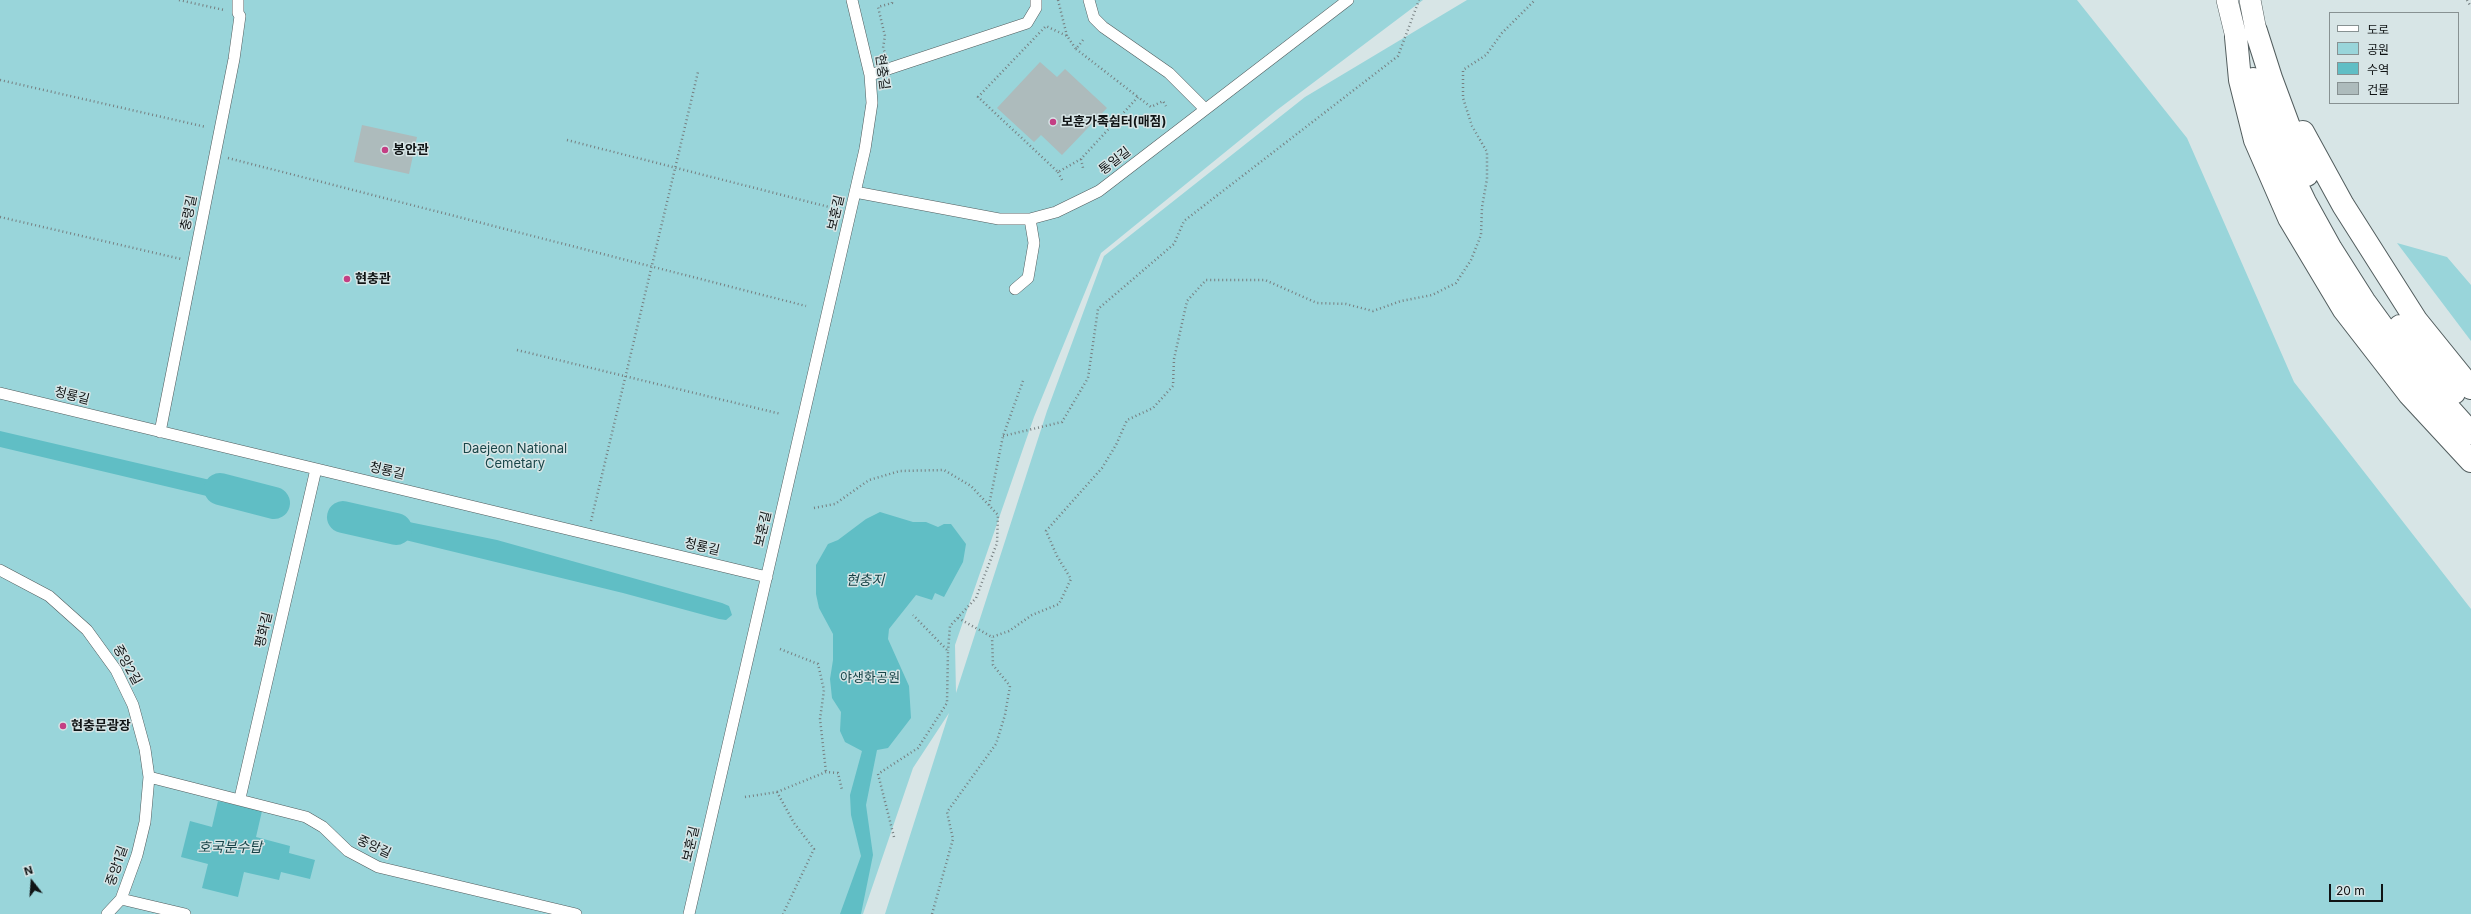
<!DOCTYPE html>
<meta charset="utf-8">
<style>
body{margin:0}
#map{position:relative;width:2471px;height:914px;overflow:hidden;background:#d7e5e6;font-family:Inter,"Noto Sans KR",sans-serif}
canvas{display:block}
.legend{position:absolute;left:2329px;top:12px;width:130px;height:92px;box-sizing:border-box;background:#d7e5e6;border:1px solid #879192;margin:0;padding:5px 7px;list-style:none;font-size:12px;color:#101415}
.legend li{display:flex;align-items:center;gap:8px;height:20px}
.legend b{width:20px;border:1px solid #879192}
.north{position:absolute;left:12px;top:862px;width:40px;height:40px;-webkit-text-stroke:3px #d7e5e6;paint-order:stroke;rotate:343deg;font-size:11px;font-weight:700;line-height:16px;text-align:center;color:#101415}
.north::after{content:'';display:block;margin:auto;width:14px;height:18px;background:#101415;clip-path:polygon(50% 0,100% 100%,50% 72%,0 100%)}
.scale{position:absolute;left:2329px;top:884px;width:54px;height:18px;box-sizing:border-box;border:2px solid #101415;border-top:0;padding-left:5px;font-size:12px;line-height:14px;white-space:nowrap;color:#101415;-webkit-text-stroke:3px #d7e5e6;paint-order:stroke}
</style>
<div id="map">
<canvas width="2471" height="914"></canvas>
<ul class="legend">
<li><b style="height:5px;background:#fff"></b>도로</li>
<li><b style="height:11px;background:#99d5da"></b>공원</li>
<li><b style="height:11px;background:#60bec5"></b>수역</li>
<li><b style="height:11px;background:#adbbbc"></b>건물</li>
</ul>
<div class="north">N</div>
<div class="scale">20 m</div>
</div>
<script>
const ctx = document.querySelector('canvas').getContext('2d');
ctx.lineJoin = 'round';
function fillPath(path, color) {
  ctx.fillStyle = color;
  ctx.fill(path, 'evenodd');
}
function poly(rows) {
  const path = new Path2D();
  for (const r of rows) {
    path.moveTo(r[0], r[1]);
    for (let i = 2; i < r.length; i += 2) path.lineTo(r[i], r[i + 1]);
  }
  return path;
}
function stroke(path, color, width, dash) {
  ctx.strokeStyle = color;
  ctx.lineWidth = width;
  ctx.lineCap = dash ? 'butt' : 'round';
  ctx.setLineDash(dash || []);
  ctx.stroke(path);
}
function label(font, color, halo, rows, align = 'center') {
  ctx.font = font + ' Inter,"Noto Sans KR",sans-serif';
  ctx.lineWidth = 3;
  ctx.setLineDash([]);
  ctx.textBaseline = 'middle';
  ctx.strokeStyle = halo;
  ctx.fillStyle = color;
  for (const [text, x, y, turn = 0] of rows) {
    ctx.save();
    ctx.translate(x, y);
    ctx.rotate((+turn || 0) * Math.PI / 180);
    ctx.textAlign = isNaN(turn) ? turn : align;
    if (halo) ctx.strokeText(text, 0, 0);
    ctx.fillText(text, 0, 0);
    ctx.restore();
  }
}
const green = poly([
 [0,0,1423,0,1277,110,1101,253,1034,417,955,645,956,693,1047,411,1104,256,1305,97,1467,0,2077,0,2187,138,2294,382,2471,609,2471,914,885,914,949,713,913,768,863,914,0,914],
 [2397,243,2447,257,2471,285,2471,341]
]);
const water = poly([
 [0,431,253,490,262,499,249,506,0,447],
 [880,512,913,522,926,522,938,527,944,524,951,524,966,544,963,562,944,597,935,593,932,600,916,595,889,629,888,639,909,686,911,718,888,748,877,750,866,805,873,855,861,914,840,914,861,856,851,815,850,795,862,751,845,742,840,731,841,712,832,698,830,679,833,660,833,634,819,608,816,594,816,565,828,544,838,540,866,519],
 [365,513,497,540,722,603,729,606,732,615,726,620,719,619,623,593,360,529,354,519],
 [218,801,262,811,256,837,290,846,289,853,315,860,310,879,281,872,279,880,244,872,238,897,202,888,208,864,181,857,190,821,212,827]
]);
const river = poly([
 [220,489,274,503],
 [343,517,396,529]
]);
const building = poly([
 [1040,62,1057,77,1065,69,1107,108,1062,155,1041,135,1034,142,997,108],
 [362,125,417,137,409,174,354,162]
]);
const path = poly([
 [179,0,224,10],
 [1058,0,1067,36],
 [2467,0,2471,7],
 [1083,40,1076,49,1067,36,1046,26,978,97,1058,172,1081,159,1138,97,1151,107,1163,101,1166,106],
 [1076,49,1138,97],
 [886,55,883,48,885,36,878,7,892,3,892,0],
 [0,80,206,127],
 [567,140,829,207],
 [228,158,806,306],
 [1081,159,1083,168],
 [1058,172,1062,180],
 [0,217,181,259],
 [517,350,781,414],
 [1003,436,1062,422,1088,378,1098,309,1174,244,1184,221,1398,56,1419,0],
 [989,505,1003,436,1023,381],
 [814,508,835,504,869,480,900,471,944,470,971,486,998,515,997,543,976,598,950,626,948,651],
 [591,521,698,72],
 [958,618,992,637,1009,631,1032,615,1059,604,1071,579,1057,556,1046,531,1102,468,1116,445,1127,420,1153,408,1173,386,1174,359,1187,301,1206,280,1265,280,1317,303,1346,304,1373,311,1401,301,1432,295,1456,283,1471,260,1481,235,1482,207,1487,179,1487,152,1472,126,1463,98,1463,70,1486,55,1502,33,1535,0],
 [780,649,818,664,824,690,820,719,826,772],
 [777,792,826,772,838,773,842,790],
 [745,797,777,792,794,823,814,849,783,914],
 [894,837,878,774,918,748,947,703,948,651,913,615],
 [932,914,953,839,947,812,996,744,1005,715,1010,686,993,665,992,637]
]);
const lane = poly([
 [1089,0,1094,18,1103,27,1169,73,1205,109],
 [870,75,1027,23,1036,8,1036,0],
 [855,192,999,219,1030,219,1056,212,1099,191,1348,0],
 [1015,289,1028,278,1034,243,1030,219],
 [0,393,767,577],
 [160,432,234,59,240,16,238,13,238,0],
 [0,570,49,596,87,630,116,670,133,705,145,749,149,777,145,822,137,855,121,899,107,914],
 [149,777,306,817,323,827,348,851,378,867,576,914],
 [240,798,316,469],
 [121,899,185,914],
 [689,914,865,149,872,103,870,75,852,0]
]);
const street = poly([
 [2227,0,2236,37],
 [2250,0,2256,31]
]);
const primary = poly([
 [2256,31,2271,78,2307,175],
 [2236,37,2240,80,2255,140,2289,218,2344,310,2409,394,2471,461],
 [2253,79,2274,138,2305,202,2331,249,2364,301,2412,367,2471,433],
 [2303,132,2343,205,2416,320,2471,388],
 [2400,326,2454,393]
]);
const markers = [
 [1053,122,4,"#c43f84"],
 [385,150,4,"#c43f84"],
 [347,279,4,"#c43f84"],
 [63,726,4,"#c43f84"]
];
const streetNames = [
 ["현충길",882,72,82],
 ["통일길",1115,161,-38],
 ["충령길",189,213,-78],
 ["보훈길",836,213,-77],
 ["청룡길",72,396,14],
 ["청룡길",387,471,13],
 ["보훈길",763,529,-77],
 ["청룡길",702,547,13],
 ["평화길",264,630,-77],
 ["중앙2길",127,665,61],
 ["보훈길",691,844,-77],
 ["중앙길",374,847,25],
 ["중앙1길",117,866,-71]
];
const poiNames = [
 ["보훈가족쉼터(매점)",1061,122],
 ["봉안관",393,150],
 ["현충관",355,279],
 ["현충문광장",71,726]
];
const parkNames = [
 ["Daejeon National",515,449],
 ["Cemetary",515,464],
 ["야생화공원",870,678]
];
const waterNames = [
 ["현충지",865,581],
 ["호국분수탑",230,848]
];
fillPath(green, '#99d5da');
fillPath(water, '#60bec5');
stroke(river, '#60bec5', 32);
fillPath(building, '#adbbbc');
stroke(lane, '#525d5e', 12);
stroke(street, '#525d5e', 22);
stroke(primary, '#525d5e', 24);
stroke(path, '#767f80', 2.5, [1, 3]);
stroke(lane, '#fff', 11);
stroke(street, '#fff', 21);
stroke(primary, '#fff', 22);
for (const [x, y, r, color] of markers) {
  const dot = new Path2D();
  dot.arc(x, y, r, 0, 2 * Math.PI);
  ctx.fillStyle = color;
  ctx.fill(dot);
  stroke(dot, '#d7e5e6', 1.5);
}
label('13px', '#101415', '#d7e5e6', streetNames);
label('bold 13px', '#101415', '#d7e5e6', poiNames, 'left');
label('13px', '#194548', '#d7e5e6', parkNames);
label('italic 14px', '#174347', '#d7e5e6', waterNames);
</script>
